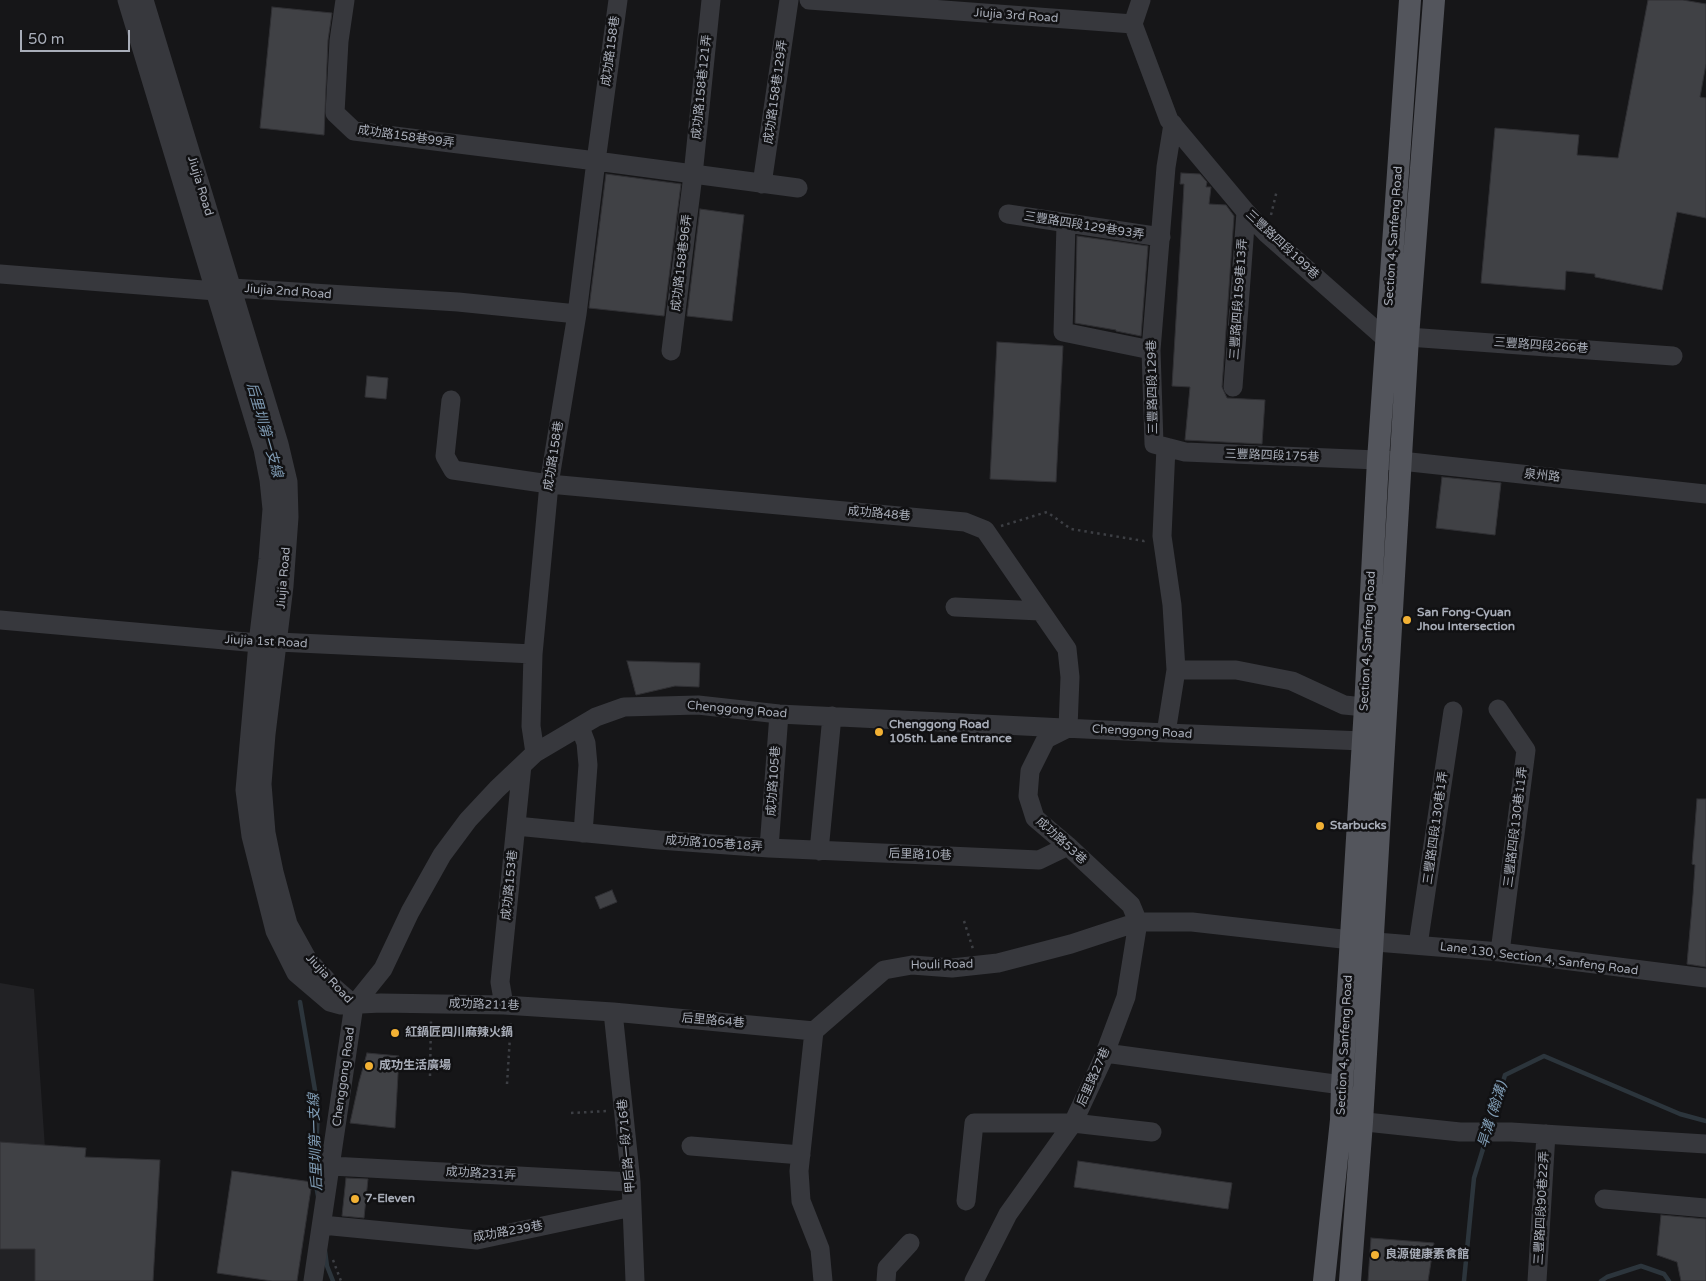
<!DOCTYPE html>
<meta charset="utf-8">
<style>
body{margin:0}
#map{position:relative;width:1706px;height:1281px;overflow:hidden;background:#161618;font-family:"Varela Round",sans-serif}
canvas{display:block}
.scale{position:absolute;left:20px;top:30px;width:110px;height:22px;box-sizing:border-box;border:2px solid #a8adb8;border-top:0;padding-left:6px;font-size:15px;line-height:18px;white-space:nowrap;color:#a8adb8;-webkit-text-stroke:4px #111113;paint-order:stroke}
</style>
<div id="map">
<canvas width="1706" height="1281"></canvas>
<div class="scale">50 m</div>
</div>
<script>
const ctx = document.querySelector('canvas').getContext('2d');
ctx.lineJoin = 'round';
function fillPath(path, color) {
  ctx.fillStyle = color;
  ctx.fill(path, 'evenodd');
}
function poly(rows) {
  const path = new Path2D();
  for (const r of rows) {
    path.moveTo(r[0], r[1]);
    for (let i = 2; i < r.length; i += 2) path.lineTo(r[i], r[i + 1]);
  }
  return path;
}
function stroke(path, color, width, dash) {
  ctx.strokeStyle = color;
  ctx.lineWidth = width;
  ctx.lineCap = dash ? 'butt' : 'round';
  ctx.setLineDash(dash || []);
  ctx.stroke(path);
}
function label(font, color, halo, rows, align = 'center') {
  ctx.font = font + ' "Varela Round","Noto Sans TC",sans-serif';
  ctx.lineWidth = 5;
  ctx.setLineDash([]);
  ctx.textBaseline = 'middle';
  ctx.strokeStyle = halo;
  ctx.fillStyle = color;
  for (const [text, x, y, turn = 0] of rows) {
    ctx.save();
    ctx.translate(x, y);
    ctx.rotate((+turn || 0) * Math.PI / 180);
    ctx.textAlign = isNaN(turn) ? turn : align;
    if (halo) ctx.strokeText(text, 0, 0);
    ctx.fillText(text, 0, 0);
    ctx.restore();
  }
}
const built = poly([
 [0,983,34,989,45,1148,140,1169,144,1281,0,1281]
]);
const stream = poly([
 [272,610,274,592],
 [300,1002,318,1108,315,1179,318,1196],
 [1489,1128,1505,1075,1544,1056,1680,1114,1706,1121],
 [325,1251,327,1266,333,1281],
 [1464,1281,1474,1178,1487,1136],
 [1601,1281,1607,1277,1641,1266,1664,1274,1669,1281]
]);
const building = poly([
 [1648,0,1683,0,1706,4,1706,64,1700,97,1706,98,1706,218,1677,212,1662,290,1595,277,1595,274,1566,271,1565,290,1481,283,1495,128,1579,135,1577,155,1618,158,1648,0],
 [272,7,332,13,328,40,324,135,260,128,272,7],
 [1181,173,1200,174,1207,182,1206,187,1211,187,1209,204,1226,205,1234,216,1222,387,1227,398,1265,400,1262,444,1185,440,1190,387,1172,386,1183,203,1184,184,1180,184,1181,173],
 [606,174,681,184,664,316,589,308,606,174],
 [700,209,744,215,732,321,687,316,700,209],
 [1077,236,1148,246,1141,336,1116,331,1116,330,1075,323,1077,236],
 [997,342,1063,346,1056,482,990,479,997,342],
 [367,376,388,378,386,399,365,397,367,376],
 [1442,477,1501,483,1495,535,1436,528,1442,477],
 [627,661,700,663,699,687,675,686,636,695,627,661],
 [1697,799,1706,799,1706,967,1687,964,1693,895,1695,865,1692,864,1697,799],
 [612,890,617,902,600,909,595,897,612,890],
 [367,1053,399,1056,395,1128,350,1123,359,1082,367,1053],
 [0,1142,86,1148,85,1157,160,1160,153,1281,35,1281,35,1249,0,1249,0,1142],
 [1078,1161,1232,1183,1228,1209,1074,1187,1078,1161],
 [232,1171,312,1182,297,1281,272,1281,217,1273,232,1171],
 [346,1178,368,1179,364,1218,342,1216,346,1178],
 [1661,1215,1706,1219,1706,1281,1681,1281,1677,1262,1657,1255,1661,1215],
 [1371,1238,1434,1243,1428,1281,1368,1281,1371,1238]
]);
const path = poly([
 [1271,215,1277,190],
 [1001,526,1047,512,1071,529,1144,541,1147,540],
 [964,921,973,949],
 [430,1076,431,1020],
 [507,1084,511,1021],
 [571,1113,607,1111],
 [333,1260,341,1281]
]);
const minor = poly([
 [127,0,263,449,269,480,272,509,268,559,258,643,245,790,251,836,275,931,296,973,330,1002,341,1005,381,1003,504,1005,613,1012,814,1031],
 [144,0,279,444,288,482,289,517,284,586,266,734,262,784,266,833,274,872,288,924,308,960,331,985,354,1005],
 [345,0,339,41,335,113,354,131,596,161,798,188],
 [809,0,1133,24],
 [1133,24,1169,120,1246,212,1267,234,1387,340,1408,337,1673,356],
 [1133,24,1141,0],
 [1173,124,1166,167,1151,350,1154,444,1185,452,1401,461,1706,494],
 [762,184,789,0],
 [1008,214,1161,237],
 [1066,224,1063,332,1151,350],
 [0,274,216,291,232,288,458,302,577,314],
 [671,351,693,175,711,0],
 [1233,387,1246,212],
 [451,400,445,456,453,470,549,484,965,522,985,530,1067,649,1070,677,1068,728,1046,739,1030,771,1028,796,1035,818,1068,846,1131,905,1138,922,1126,997,1102,1061,1073,1123,1008,1214,974,1281],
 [955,607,1040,611],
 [0,620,258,643,278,642,533,654],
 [1176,670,1236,670,1292,681,1344,705,1365,707],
 [1498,709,1526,750,1500,952],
 [580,727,586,743,588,765,583,833],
 [1166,733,1176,670,1172,605,1162,536,1166,447],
 [535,753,531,726,533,654,549,484,577,314,596,161,618,0],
 [516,826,659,840,769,848,1039,860,1068,846],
 [769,848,779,714],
 [819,851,832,716],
 [1418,945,1453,711],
 [504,1005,500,982,522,765],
 [613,1012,631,1182,635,1281],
 [1105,1053,1342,1085],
 [1347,1120,1460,1132,1511,1132,1706,1144],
 [691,1146,801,1155],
 [331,1166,631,1182],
 [1604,1199,1706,1208],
 [966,1201,974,1123,1073,1123,1152,1132],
 [322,1225,477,1240,632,1207],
 [313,1281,354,1005,383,969,410,912,442,855,468,820,497,789,535,753,596,717,624,707,698,705,779,714,1166,733,1363,741,1376,744],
 [823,1281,820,1249,801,1201,799,1171,814,1031,884,970,912,965,952,968,998,963,1071,944,1138,922,1192,922,1351,940,1500,952,1706,978],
 [886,1281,887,1268,910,1243],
 [1537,1281,1546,1134]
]);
const major = poly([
 [1324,1281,1341,1120,1342,1085,1365,707,1378,460,1410,0],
 [1350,1281,1362,1122,1408,337,1434,0]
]);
const markers = [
 [1407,620,5,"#f2b134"],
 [879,732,5,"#f2b134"],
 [1320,826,5,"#f2b134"],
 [395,1033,5,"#f2b134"],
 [369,1066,5,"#f2b134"],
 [355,1199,5,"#f2b134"],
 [1375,1255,5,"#f2b134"]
];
const streetNames = [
 ["Jiujia 3rd Road",1016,16,4],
 ["成功路158巷",611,51,-82],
 ["成功路158巷121弄",702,87,-84],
 ["成功路158巷129弄",776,92,-82],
 ["成功路158巷99弄",406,137,8],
 ["Jiujia Road",200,186,73],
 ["三豐路四段129巷93弄",1084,226,9],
 ["Section 4, Sanfeng Road",1394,236,-86],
 ["三豐路四段199巷",1282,245,43],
 ["成功路158巷96弄",682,263,-83],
 ["Jiujia 2nd Road",288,292,4],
 ["三豐路四段159巷13弄",1239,299,-86],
 ["三豐路四段266巷",1541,346,4],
 ["三豐路四段129巷",1153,387,-91],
 ["成功路158巷",554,456,-81],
 ["三豐路四段175巷",1272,456,2],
 ["泉州路",1542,476,6],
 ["成功路48巷",879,514,5],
 ["Jiujia Road",284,578,-85],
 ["Section 4, Sanfeng Road",1368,641,-87],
 ["Jiujia 1st Road",266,642,3],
 ["Chenggong Road",737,710,5],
 ["Chenggong Road",1142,732,3],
 ["成功路105巷",774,781,-86],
 ["三豐路四段130巷11弄",1516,827,-83],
 ["三豐路四段130巷1弄",1436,828,-82],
 ["成功路53巷",1061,841,42],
 ["成功路105巷18弄",714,844,4],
 ["后里路10巷",920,855,2],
 ["成功路153巷",510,885,-84],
 ["Lane 130, Section 4, Sanfeng Road",1539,959,7],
 ["Houli Road",942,965,-1],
 ["Jiujia Road",329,979,47],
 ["成功路211巷",484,1005,2],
 ["后里路64巷",713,1021,5],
 ["Section 4, Sanfeng Road",1345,1045,-87],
 ["Chenggong Road",344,1077,-82],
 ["后里路27巷",1094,1077,-66],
 ["甲后路一段716巷",627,1146,-95],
 ["成功路231弄",481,1174,3],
 ["三豐路四段90巷22弄",1542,1208,-87],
 ["成功路239巷",508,1232,-10]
];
const poiNames = [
 ["San Fong-Cyuan",1417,613],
 ["Jhou Intersection",1417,627],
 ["Chenggong Road",889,725],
 ["105th. Lane Entrance",889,739],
 ["Starbucks",1330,826],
 ["紅鍋匠四川麻辣火鍋",405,1033],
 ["成功生活廣場",379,1066],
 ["7-Eleven",365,1199],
 ["良源健康素食館",1385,1255]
];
const waterNames = [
 ["后里圳第一支線",264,430,74],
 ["旱溝 (翰溝)",1493,1115,-73],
 ["后里圳第一支線",316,1142,-92]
];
fillPath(built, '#222225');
stroke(stream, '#2c353c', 4.5);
fillPath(building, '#404145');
stroke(building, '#303034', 1);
stroke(path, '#3d3f44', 2.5, [2.5, 4]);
stroke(minor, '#37383d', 19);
stroke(major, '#53555c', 22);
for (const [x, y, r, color] of markers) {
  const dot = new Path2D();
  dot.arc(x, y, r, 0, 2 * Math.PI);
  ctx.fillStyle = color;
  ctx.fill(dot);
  stroke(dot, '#111113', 2);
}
label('12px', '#a8adb8', '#111113', streetNames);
label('bold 12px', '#a8adb8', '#111113', poiNames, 'left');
label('italic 14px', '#7f9bb3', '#111113', waterNames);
</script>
